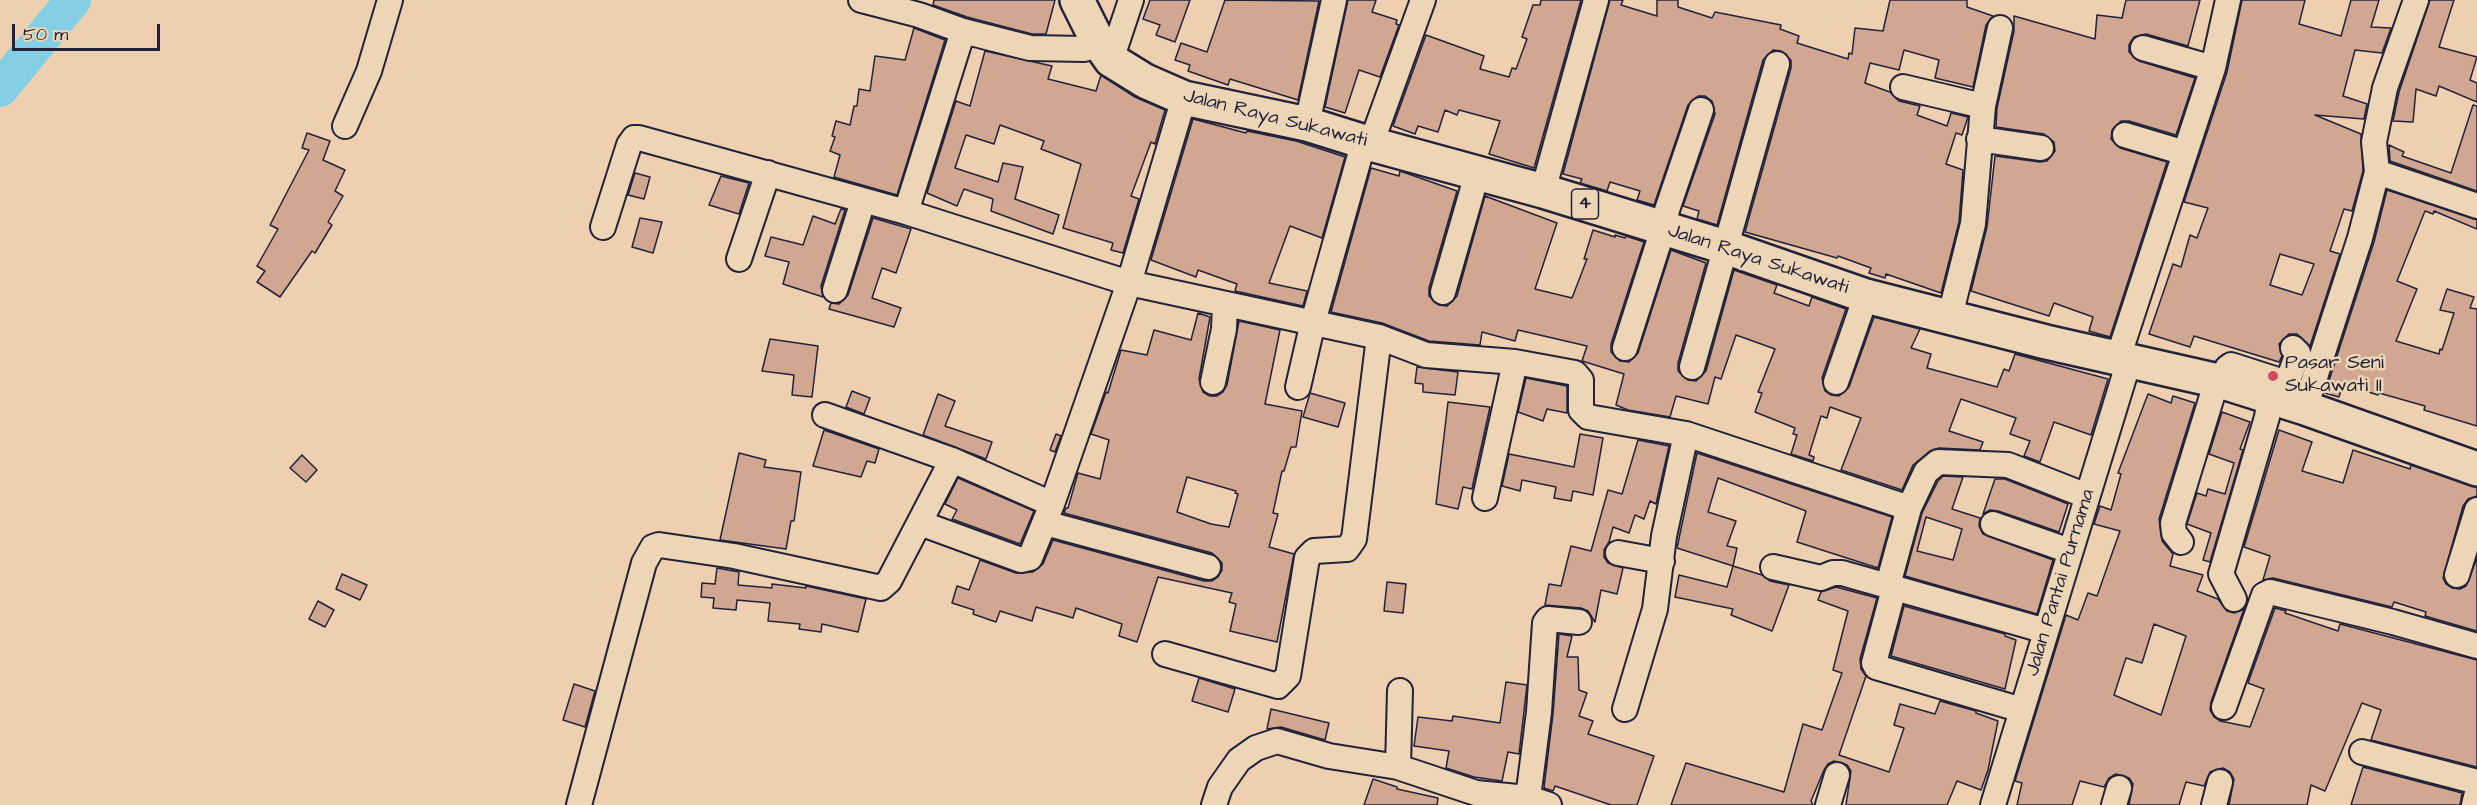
<!DOCTYPE html>
<style>
body{margin:0}
#map{position:relative;width:2477px;height:805px;overflow:hidden;background:#eecfb0;font-family:"Architects Daughter",sans-serif}
canvas{display:block}
.scale{position:absolute;left:12px;top:24px;width:148px;height:27px;box-sizing:border-box;border:3px solid #22223b;border-top:0;padding-left:8px;font-size:18px;line-height:21px;white-space:nowrap;color:#22223b;-webkit-text-stroke:4px #ecd6b5;paint-order:stroke}
</style>
<div id="map">
<canvas width="2477" height="805"></canvas>
<div class="scale">50 m</div>
</div>
<script>
const ctx = document.querySelector('canvas').getContext('2d');
ctx.lineJoin = 'round';
function poly(rows) {
  const path = new Path2D();
  for (const r of rows) {
    path.moveTo(r[0], r[1]);
    for (let i = 2; i < r.length; i += 2) path.lineTo(r[i], r[i + 1]);
  }
  return path;
}
function stroke(path, color, width, dash) {
  ctx.strokeStyle = color;
  ctx.lineWidth = width;
  ctx.lineCap = dash ? 'butt' : 'round';
  ctx.setLineDash(dash || []);
  ctx.stroke(path);
}
function fillPath(path, color) {
  ctx.fillStyle = color;
  ctx.fill(path, 'evenodd');
}
function label(font, color, halo, rows, align = 'center') {
  ctx.font = font + ' "Architects Daughter",sans-serif';
  ctx.lineWidth = 5;
  ctx.setLineDash([]);
  ctx.textBaseline = 'middle';
  ctx.strokeStyle = halo;
  ctx.fillStyle = color;
  for (const [text, x, y, turn = 0] of rows) {
    ctx.save();
    ctx.translate(x, y);
    ctx.rotate((+turn || 0) * Math.PI / 180);
    ctx.textAlign = isNaN(turn) ? turn : align;
    if (halo) ctx.strokeText(text, 0, 0);
    ctx.fillText(text, 0, 0);
    ctx.restore();
  }
}
const river = poly([
 [0,89,73,0]
]);
const building = poly([
 [934,0,1055,0,1046,34,1032,34,967,17,933,5,934,0],
 [1150,0,1190,0,1175,42,1156,35,1160,25,1143,19,1150,0],
 [1225,0,1319,1,1298,100,1230,79,1228,85,1188,71,1190,65,1175,60,1181,43,1207,52,1225,0],
 [1348,0,1376,0,1372,12,1397,20,1396,24,1399,25,1380,77,1359,70,1345,113,1325,107,1348,0],
 [1541,0,1581,0,1534,168,1489,154,1500,121,1459,110,1457,115,1445,110,1438,132,1418,126,1415,134,1393,126,1426,35,1484,56,1480,69,1509,77,1512,68,1516,69,1527,39,1522,37,1533,5,1540,5,1541,0],
 [1610,0,1623,0,1621,5,1657,16,1657,0,1678,0,1678,7,1712,18,1715,12,1781,25,1780,29,1799,36,1797,43,1848,59,1849,53,1852,54,1855,28,1883,31,1890,0,1967,0,1967,7,1993,16,1986,25,1973,87,1935,78,1939,60,1904,50,1899,70,1870,63,1865,83,1890,92,1899,101,1920,106,1917,115,1947,126,1951,113,1968,117,1962,135,1956,133,1946,164,1963,170,1959,222,1941,293,1886,274,1885,278,1869,273,1871,268,1838,256,1837,258,1745,232,1791,68,1791,60,1781,51,1773,50,1763,60,1717,225,1697,219,1699,211,1683,206,1715,114,1712,101,1705,96,1698,96,1688,105,1654,205,1637,200,1640,191,1610,182,1607,191,1580,183,1582,179,1563,174,1610,0],
 [2126,0,2200,0,2188,46,2146,34,2134,37,2129,45,2129,52,2139,61,2195,78,2176,135,2129,121,2121,121,2112,130,2111,139,2120,148,2167,162,2110,337,2089,331,2093,317,2054,303,2049,316,1971,291,1987,227,1995,156,2040,162,2047,161,2055,151,2054,142,2044,134,1996,127,1997,108,2014,31,2014,16,2095,39,2097,15,2122,18,2126,0],
 [2242,0,2305,0,2299,24,2341,36,2351,0,2379,0,2371,27,2391,28,2382,53,2355,50,2343,96,2367,104,2364,119,2315,115,2361,134,2363,171,2352,211,2344,209,2330,251,2340,254,2310,346,2297,334,2289,334,2279,344,2282,356,2279,362,2194,336,2190,347,2149,334,2173,264,2181,267,2190,235,2197,238,2208,208,2184,202,2227,72,2242,0],
 [2280,254,2314,264,2302,295,2270,285,2280,254],
 [2430,0,2454,0,2439,47,2477,57,2470,80,2477,83,2477,102,2439,86,2436,96,2416,89,2413,122,2393,121,2399,92,2430,0],
 [914,28,945,40,897,195,834,177,840,155,830,151,835,137,832,136,836,121,850,125,854,106,857,106,859,89,870,91,875,56,905,60,914,28],
 [985,51,1052,66,1048,79,1096,91,1101,75,1135,97,1165,110,1155,144,1151,142,1131,196,1139,199,1123,253,1111,250,1113,243,1063,228,1081,164,1041,149,1044,141,1000,125,994,144,966,135,955,168,998,182,1003,163,1023,167,1015,199,1059,215,1053,234,991,211,993,199,964,189,957,206,927,193,956,101,970,106,985,51],
 [2473,105,2477,106,2477,191,2390,161,2389,145,2404,152,2402,156,2451,173,2473,105],
 [1193,119,1246,133,1247,131,1296,141,1345,157,1322,238,1290,226,1269,283,1307,291,1303,306,1235,291,1237,284,1198,270,1196,277,1151,260,1193,119],
 [307,133,330,141,323,160,345,170,335,191,343,196,328,222,332,225,315,253,312,251,280,297,257,282,265,271,257,266,278,229,270,225,309,150,302,148,307,133],
 [1371,168,1399,176,1400,171,1457,191,1429,288,1429,296,1439,305,1447,306,1457,296,1485,196,1557,223,1535,289,1572,298,1587,259,1584,259,1593,230,1615,237,1615,235,1625,238,1626,236,1644,242,1611,344,1611,352,1620,361,1629,362,1638,353,1671,250,1706,263,1678,363,1678,371,1688,380,1696,381,1706,371,1734,270,1777,285,1774,293,1809,306,1812,297,1846,309,1822,378,1825,391,1831,395,1839,396,1849,387,1874,317,1920,329,1911,348,1931,354,1927,368,1986,384,1997,387,2004,369,2009,371,2015,354,2108,379,2091,435,2054,422,2040,462,2024,456,2030,441,2010,434,2016,418,1961,399,1949,431,1983,442,1980,450,1939,448,1930,451,1913,465,1902,490,1841,470,1861,418,1830,407,1827,418,1821,416,1809,455,1814,457,1813,461,1791,454,1797,435,1793,434,1795,428,1755,412,1762,393,1758,392,1775,349,1736,335,1721,379,1715,377,1708,404,1676,396,1670,417,1628,410,1616,405,1624,374,1582,361,1587,346,1518,330,1515,341,1482,332,1480,345,1429,341,1382,323,1331,312,1371,168],
 [635,173,650,177,644,199,628,195,635,173],
 [721,176,749,183,739,214,709,205,721,176],
 [2387,190,2477,220,2477,229,2434,211,2433,214,2425,211,2397,281,2417,289,2396,341,2439,354,2440,349,2442,350,2454,313,2440,310,2447,289,2474,297,2470,308,2477,309,2477,426,2424,410,2425,406,2379,393,2378,395,2343,384,2339,397,2325,393,2374,242,2387,190],
 [841,209,845,210,821,286,823,297,783,284,789,262,765,256,771,237,803,245,813,216,835,224,841,209],
 [640,218,662,222,653,253,632,247,640,218],
 [873,218,911,229,896,273,882,268,872,298,901,308,894,327,829,309,831,303,839,304,848,295,873,218],
 [1198,313,1210,317,1199,379,1203,392,1210,396,1217,396,1223,392,1227,385,1239,321,1280,330,1265,404,1302,411,1296,447,1291,447,1284,471,1282,471,1273,513,1278,514,1269,547,1294,554,1277,642,1230,631,1236,604,1229,602,1232,593,1158,577,1137,642,1119,636,1122,624,1076,608,1073,618,1036,607,1032,621,1000,611,996,622,973,614,974,610,952,603,957,586,969,590,980,560,1016,573,1033,572,1043,564,1053,540,1204,581,1212,581,1218,577,1222,570,1222,563,1212,553,1064,513,1066,508,1068,508,1078,473,1100,479,1109,440,1091,434,1106,392,1108,393,1121,350,1147,355,1154,330,1191,340,1198,313],
 [1187,477,1236,491,1235,493,1238,494,1229,527,1211,524,1177,512,1187,477],
 [770,339,818,346,812,397,792,395,794,375,762,371,770,339],
 [1417,367,1458,372,1455,395,1423,392,1423,384,1415,383,1417,367],
 [1526,378,1567,386,1567,413,1547,409,1543,421,1518,412,1526,378],
 [852,391,870,398,864,414,846,407,852,391],
 [1310,393,1345,403,1338,427,1303,417,1310,393],
 [938,394,955,401,945,426,992,442,986,459,923,435,938,394],
 [2148,394,2171,403,2173,396,2195,403,2159,519,2162,541,2173,554,2170,566,2203,575,2197,591,2218,599,2227,611,2234,613,2244,609,2211,702,2210,710,2214,717,2220,721,2250,727,2264,689,2248,683,2275,608,2286,611,2285,613,2338,631,2340,624,2477,660,2477,767,2371,740,2381,710,2362,703,2325,791,2311,785,2307,805,2229,805,2234,779,2230,772,2223,768,2210,772,2204,786,2186,782,2179,805,2129,805,2133,784,2129,778,2116,774,2109,778,2104,787,2080,781,2072,805,2017,805,2022,783,2015,781,2066,615,2078,620,2088,593,2097,596,2120,531,2094,524,2100,506,2111,510,2121,474,2118,473,2148,394],
 [2154,624,2186,636,2161,715,2114,695,2126,658,2142,663,2154,624],
 [1448,402,1490,407,1473,484,1472,489,1463,487,1458,509,1436,504,1448,402],
 [2222,412,2250,422,2240,449,2243,450,2210,562,2203,560,2211,533,2187,524,2197,493,2206,496,2208,489,2225,494,2234,463,2209,454,2222,412],
 [824,430,879,449,875,463,867,461,861,477,813,466,824,430],
 [2279,430,2312,442,2302,471,2343,483,2353,450,2410,469,2411,465,2477,487,2477,496,2468,499,2463,506,2443,578,2446,584,2452,588,2460,589,2466,586,2477,558,2477,631,2425,616,2426,612,2394,602,2392,607,2273,578,2263,580,2270,556,2244,547,2279,430],
 [1056,434,1061,436,1055,452,1050,450,1056,434],
 [1580,434,1603,438,1593,495,1573,491,1571,501,1554,498,1556,487,1522,480,1520,491,1502,486,1509,454,1574,467,1580,434],
 [1638,440,1669,446,1656,504,1650,501,1644,519,1635,515,1629,533,1613,527,1609,542,1604,550,1604,557,1608,563,1623,568,1617,594,1601,590,1595,622,1588,611,1581,608,1545,605,1549,584,1561,586,1571,546,1591,551,1608,490,1622,494,1638,440],
 [739,453,766,460,764,467,801,472,794,521,791,521,786,549,720,540,739,453],
 [1697,453,1892,517,1878,568,1797,542,1806,511,1718,478,1708,512,1736,521,1727,546,1737,548,1733,566,1677,548,1697,453],
 [302,455,317,470,306,482,290,468,302,455],
 [1943,476,1963,477,1952,509,1980,518,1979,526,1983,534,2053,560,2037,614,1905,576,1922,513,1938,481,1943,476],
 [1926,517,1962,529,1953,560,1917,551,1926,517],
 [958,478,1034,511,1020,544,952,519,957,510,945,504,958,478],
 [1995,479,2005,479,2068,504,2059,532,1998,511,1990,510,1983,514,1995,479],
 [1733,566,1762,575,1770,581,1789,585,1772,631,1731,615,1733,609,1675,597,1679,575,1727,587,1733,566],
 [717,568,739,572,738,585,772,588,772,584,806,588,806,586,866,599,858,632,822,624,821,632,799,629,800,624,768,621,770,603,737,600,736,610,713,608,714,598,701,597,702,583,715,584,717,568],
 [342,574,367,585,360,600,336,589,342,574],
 [1387,582,1406,584,1403,613,1384,611,1387,582],
 [1836,587,1877,598,1860,659,1861,669,1866,676,1839,755,1889,772,1904,728,1894,725,1900,704,1935,714,1940,701,1976,711,1976,713,1998,721,1988,770,1981,790,1957,781,1947,805,1846,805,1851,771,1847,765,1834,761,1828,764,1824,770,1811,801,1813,805,1671,805,1686,763,1784,792,1803,724,1822,730,1842,673,1833,670,1848,611,1818,600,1821,592,1836,587],
 [318,601,334,610,325,627,309,619,318,601],
 [1904,606,2005,634,2005,636,2016,640,2005,689,1891,656,1904,606],
 [1559,634,1572,636,1567,657,1578,657,1579,690,1587,693,1579,716,1593,721,1588,734,1654,756,1637,805,1611,805,1555,786,1553,791,1544,788,1553,714,1559,634],
 [1199,678,1235,689,1228,712,1192,701,1199,678],
 [1506,682,1527,685,1519,754,1508,752,1502,781,1474,777,1446,768,1449,751,1414,746,1418,717,1452,721,1453,716,1500,723,1506,682],
 [574,684,595,691,585,727,563,720,574,684],
 [1271,709,1329,723,1325,740,1281,727,1267,729,1271,709],
 [2363,767,2462,793,2460,805,2351,805,2363,767],
 [1373,779,1397,787,1397,789,1438,798,1437,805,1364,805,1373,779]
]);
const minor = poly([
 [861,0,919,15,963,31,1030,48,1085,49,1097,40],
 [2143,48,2213,68],
 [1111,60,1131,0],
 [1903,87,1983,106],
 [1307,124,1334,0],
 [345,126,369,71,390,0],
 [2125,135,2185,153],
 [1979,139,2041,148],
 [1371,144,1423,0],
 [2377,172,2477,206],
 [1543,191,1596,0],
 [906,212,963,31],
 [603,227,629,145,634,138,639,138,906,212,1129,283,1184,98],
 [739,259,768,173],
 [835,290,863,201],
 [1443,292,1477,174],
 [1950,316,1973,224,1983,106,2000,28],
 [1625,348,1663,229,1667,210,1701,110],
 [2118,358,2213,68,2228,0],
 [1515,362,1575,373,1581,380,1581,410,1588,417,1686,434,1909,508],
 [1692,367,1777,64],
 [1213,382,1224,329,1225,304],
 [1836,382,1866,296],
 [2223,382,2227,368,2231,365,2287,383],
 [1298,387,1313,322,1364,141],
 [2282,397,2298,353,2293,348],
 [2305,408,2360,238,2377,172,2374,142,2385,88,2416,0],
 [825,415,952,460,1052,504],
 [920,523,1021,560,1030,558,1052,504,1129,283,1379,337,1426,355,1515,362,1485,498],
 [1045,523,1208,567],
 [1993,524,2070,551],
 [2181,542,2174,533,2173,523,2217,380],
 [1618,553,1662,561],
 [1773,567,1821,578,1833,573,1842,573,2046,631],
 [2457,575,2477,510],
 [2234,599,2221,574,2267,417,2270,397],
 [1165,654,1278,686,1288,676,1307,558,1314,551,1347,549,1354,539,1379,337],
 [2224,707,2264,595,2270,592,2393,622,2477,646],
 [1625,709,1655,609,1664,536,1686,434],
 [2022,710,1876,667,1874,663,1892,596,1888,585,1909,508,1926,472,1938,462,2008,465,2087,496],
 [2362,752,2477,782],
 [1398,767,1400,691],
 [1528,798,1539,712,1545,623,1548,619,1579,622],
 [579,805,644,563,653,547,659,545,734,556,881,588,889,581,952,460],
 [1214,805,1220,787,1239,760,1256,748,1277,741,1329,756,1398,767,1476,793,1528,798,1549,805],
 [1828,805,1837,775],
 [1993,805,2129,361],
 [2114,805,2119,788],
 [2214,805,2220,782],
 [2474,805,2477,793]
]);
const highway = poly([
 [1077,0,1097,40,1111,60,1145,81,1184,98,1307,124,1371,144,1543,191,1725,247,1866,296,2046,342,2223,382,2305,408,2477,469]
]);
const markers = [
 [2273,376,6,"#d1495b"]
];
const shields = [
 [1585,204,27]
];
const shieldNames = [
 ["4",1585,204]
];
const streetNames = [
 ["Jalan Raya Sukawati",1275,119,14],
 ["Jalan Raya Sukawati",1758,260,18],
 ["Jalan Pantai Purnama",2061,583,-73]
];
const poiNames = [
 ["Pasar Seni",2285,364],
 ["Sukawati II",2285,387]
];
stroke(river, '#85cfe6', 36);
fillPath(building, '#d1a792');
stroke(building, '#22223b', 1.5);
stroke(minor, '#22223b', 28);
stroke(highway, '#22223b', 38);
stroke(minor, '#ecd6b5', 24);
stroke(highway, '#ecd6b5', 33);
for (const [x, y, r, color] of markers) {
  const dot = new Path2D();
  dot.arc(x, y, r, 0, 2 * Math.PI);
  ctx.fillStyle = color;
  ctx.fill(dot);
  stroke(dot, '#ecd6b5', 2);
}
for (const [x, y, w] of shields) {
  const box = new Path2D();
  box.roundRect(x - w / 2, y - 15, w, 30, 4.5);
  ctx.fillStyle = '#ecd6b5';
  ctx.fill(box);
  stroke(box, '#22223b', 1.5);
}
label('bold 18px', '#22223b', null, shieldNames);
label('20px', '#22223b', '#ecd6b5', streetNames);
label('20px', '#22223b', '#ecd6b5', poiNames, 'left');
</script>
